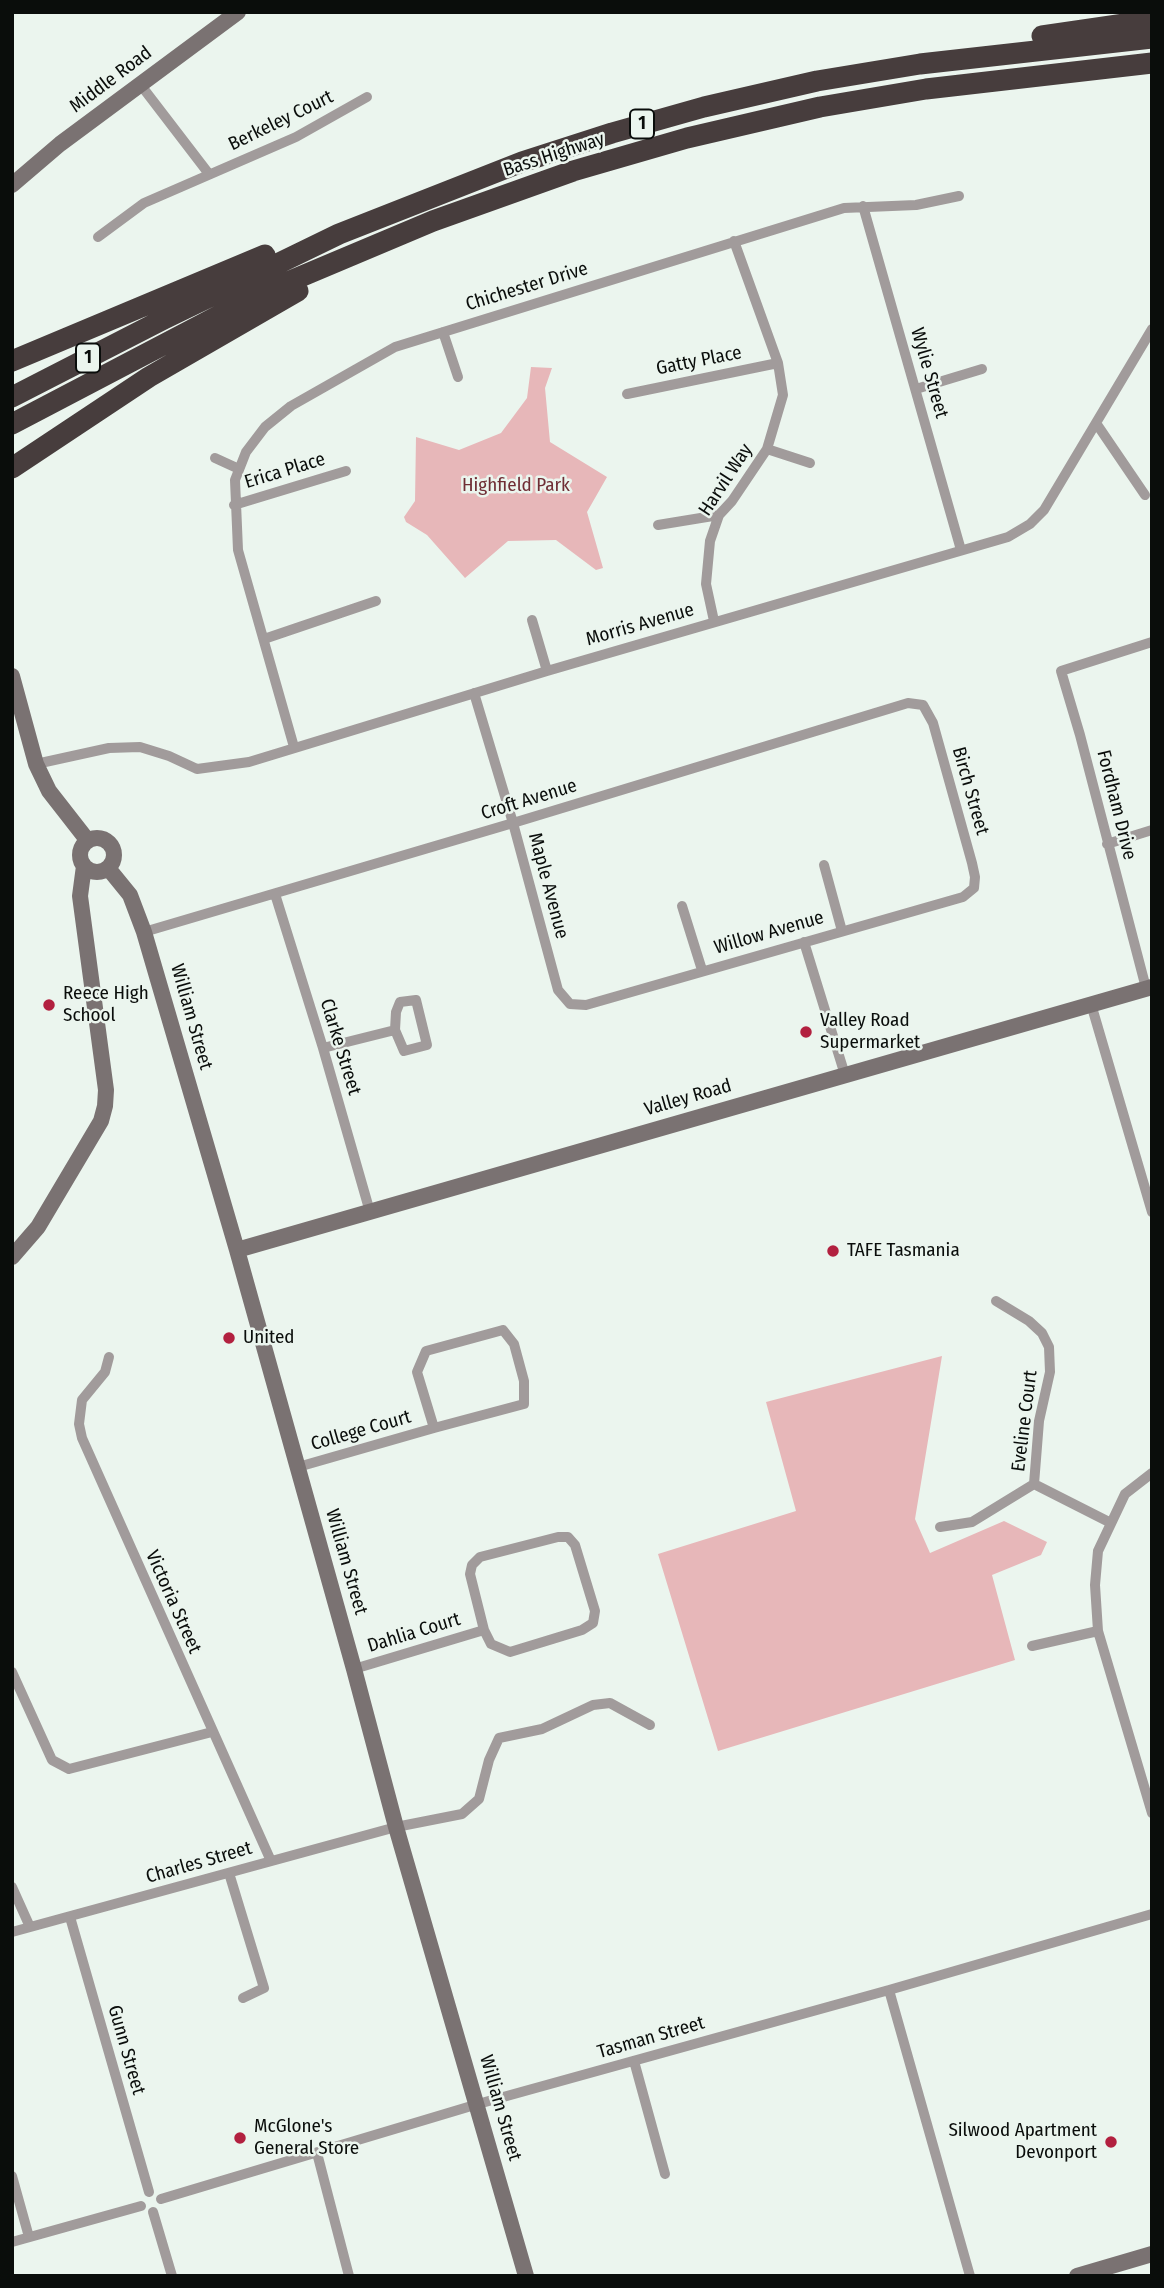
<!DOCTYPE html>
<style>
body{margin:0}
#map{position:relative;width:1164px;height:2288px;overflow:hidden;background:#ebf5ee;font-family:"Fira Sans Condensed",sans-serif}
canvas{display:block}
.frame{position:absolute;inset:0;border:14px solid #0a0d0b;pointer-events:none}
</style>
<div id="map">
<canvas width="1164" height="2288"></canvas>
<div class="frame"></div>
</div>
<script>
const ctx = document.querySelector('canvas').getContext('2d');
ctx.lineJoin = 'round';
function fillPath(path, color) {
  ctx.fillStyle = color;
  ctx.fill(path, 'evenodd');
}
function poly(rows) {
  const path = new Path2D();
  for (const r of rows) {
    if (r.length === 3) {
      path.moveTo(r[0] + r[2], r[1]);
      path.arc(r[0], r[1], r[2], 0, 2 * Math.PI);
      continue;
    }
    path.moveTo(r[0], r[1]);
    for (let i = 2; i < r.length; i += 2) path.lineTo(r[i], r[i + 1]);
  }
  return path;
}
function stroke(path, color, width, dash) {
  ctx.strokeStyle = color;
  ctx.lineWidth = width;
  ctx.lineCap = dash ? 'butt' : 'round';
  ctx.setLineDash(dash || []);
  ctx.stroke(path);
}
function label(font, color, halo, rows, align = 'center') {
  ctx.font = font + ' "Fira Sans Condensed",sans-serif';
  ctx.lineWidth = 5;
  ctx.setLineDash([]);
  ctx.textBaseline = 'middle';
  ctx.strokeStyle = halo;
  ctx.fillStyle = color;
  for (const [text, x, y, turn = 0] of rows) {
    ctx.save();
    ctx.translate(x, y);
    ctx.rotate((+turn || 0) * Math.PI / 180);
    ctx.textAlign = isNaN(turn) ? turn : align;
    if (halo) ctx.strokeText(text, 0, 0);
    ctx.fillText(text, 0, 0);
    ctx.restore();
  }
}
const green = poly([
 [531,367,552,368,545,388,550,442,607,477,587,512,603,568,596,570,556,540,508,541,465,578,427,535,406,522,404,517,415,501,416,437,459,450,501,433,527,398],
 [942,1356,915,1519,930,1553,1004,1521,1047,1542,1041,1555,992,1575,1015,1660,718,1751,658,1554,796,1511,766,1402]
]);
const street = poly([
 [140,84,209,174],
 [863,206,961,550],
 [98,237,144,203,296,137,367,97],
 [443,332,458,377],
 [916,389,982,369],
 [627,394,778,363],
 [1096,423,1145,495],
 [767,449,810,463],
 [215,458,239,469],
 [234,505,346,471],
 [658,525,719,515],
 [532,620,547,671],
 [714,621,706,584,710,541,719,515,732,501,767,449,783,395,778,363,734,241],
 [264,639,376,601],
 [294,747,238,550,235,480,246,452,265,427,291,406,395,347,844,208,916,205,959,196],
 [36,764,109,748,140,747,169,756,197,769,249,762,547,671,1008,537,1030,524,1044,510,1152,329],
 [1107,844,1152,830],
 [824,865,842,931],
 [275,894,323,1048,370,1212],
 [682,906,702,970],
 [144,932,513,823,908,703,923,705,933,723,972,863,975,877,974,888,963,897,586,1005,570,1004,558,990,513,823,474,693],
 [804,942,845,1075],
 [1146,988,1080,735,1061,671,1152,642],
 [1091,1004,1152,1212],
 [323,1048,395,1030,396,1012,400,1002,416,1000,427,1045,404,1051,395,1030],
 [996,1301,1029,1321,1042,1333,1049,1347,1050,1372,1039,1421,1034,1484,1111,1523],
 [503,1330,514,1344,524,1381,524,1404,434,1428,417,1372,426,1351,503,1330],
 [109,1357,105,1372,82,1400,79,1424,82,1438,271,1861],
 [298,1467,434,1428],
 [1152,1473,1125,1494,1098,1551,1095,1585,1098,1631,1152,1813],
 [940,1527,972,1522,1034,1484],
 [1032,1646,1098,1631],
 [354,1669,484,1630,470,1574,472,1565,480,1557,558,1537,568,1537,575,1545,595,1611,593,1623,582,1630,510,1652,491,1644,484,1630],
 [12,1672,52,1760,69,1769,212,1732],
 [229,1873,264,1988,243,1998],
 [12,1887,30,1927],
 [70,1917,149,2192],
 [12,1932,396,1827,462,1814,479,1799,489,1760,499,1738,542,1729,593,1705,610,1703,650,1725],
 [889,1990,970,2276],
 [634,2061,665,2174],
 [317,2153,349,2276],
 [12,2176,29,2237],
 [161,2199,478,2104,889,1990,1152,1914],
 [153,2212,172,2276],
 [12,2242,141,2206]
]);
const secondary = poly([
 [12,185,60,144,238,12],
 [12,676,36,764,49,791,88,841],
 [97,855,17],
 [108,868,130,895,144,932,237,1250,354,1669,396,1827,526,2276],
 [237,1250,1152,987],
 [12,1257,38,1227,101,1121,105,1106,106,1090,80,896,84,866],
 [1077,2276,1152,2254]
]);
const highway = poly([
 [1042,36,1152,20],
 [12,361,265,255],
 [12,397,164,319,339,234,522,162,612,133,704,107,817,81,920,64,1152,38],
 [12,424,262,293,433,221,573,171,687,138,820,107,926,89,1152,63],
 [12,468,149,377,298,291]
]);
const markers = [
 [49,1005,7,"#b2203f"],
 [806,1032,7,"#b2203f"],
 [833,1251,7,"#b2203f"],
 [229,1338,7,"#b2203f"],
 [240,2138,7,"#b2203f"],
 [1111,2142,7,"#b2203f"]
];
const shields = [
 [642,124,24],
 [88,358,24]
];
const shieldNames = [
 ["1",642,124],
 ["1",88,358]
];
const streetNames = [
 ["Middle Road",111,80,-37],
 ["Berkeley Court",281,121,-26],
 ["Bass Highway",554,155,-18],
 ["Chichester Drive",527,287,-17],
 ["Gatty Place",699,361,-11],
 ["Wylie Street",929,373,74],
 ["Erica Place",285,471,-17],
 ["Harvil Way",726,480,-57],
 ["Morris Avenue",640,625,-16],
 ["Birch Street",970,791,74],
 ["Croft Avenue",529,800,-17],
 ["Fordham Drive",1116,805,76],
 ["Maple Avenue",548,886,75],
 ["Willow Avenue",769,933,-16],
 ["William Street",191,1017,74],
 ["Clarke Street",340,1047,73],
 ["Valley Road",688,1098,-16],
 ["Eveline Court",1025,1421,-83],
 ["College Court",361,1431,-16],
 ["William Street",346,1562,74],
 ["Victoria Street",173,1602,66],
 ["Dahlia Court",414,1633,-17],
 ["Charles Street",199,1863,-16],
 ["Tasman Street",651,2038,-16],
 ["Gunn Street",126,2050,74],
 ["William Street",500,2108,74]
];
const parkNames = [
 ["Highfield Park",516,486]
];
const poiNames = [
 ["Reece High",63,994],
 ["School",63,1016],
 ["Valley Road",820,1021],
 ["Supermarket",820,1043],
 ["TAFE Tasmania",847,1251],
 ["United",243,1338],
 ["McGlone's",254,2127],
 ["General Store",254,2149],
 ["Silwood Apartment",1097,2131,"right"],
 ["Devonport",1097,2153,"right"]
];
fillPath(green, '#e7b7b9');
stroke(street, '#a19b9b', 10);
stroke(secondary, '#7a7272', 16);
stroke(highway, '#473d3d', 21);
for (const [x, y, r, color] of markers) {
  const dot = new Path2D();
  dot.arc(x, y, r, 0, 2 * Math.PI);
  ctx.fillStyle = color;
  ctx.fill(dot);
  stroke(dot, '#ebf5ee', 2.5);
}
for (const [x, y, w] of shields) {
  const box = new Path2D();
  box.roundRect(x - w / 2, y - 14.5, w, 29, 5);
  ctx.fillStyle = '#ebf5ee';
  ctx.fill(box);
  stroke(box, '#0a0d0b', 2);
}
label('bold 18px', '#0a0d0b', null, shieldNames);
label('19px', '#0a0d0b', '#ebf5ee', streetNames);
label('19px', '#6f2e35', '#ebf5ee', parkNames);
label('19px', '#0a0d0b', '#ebf5ee', poiNames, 'left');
</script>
